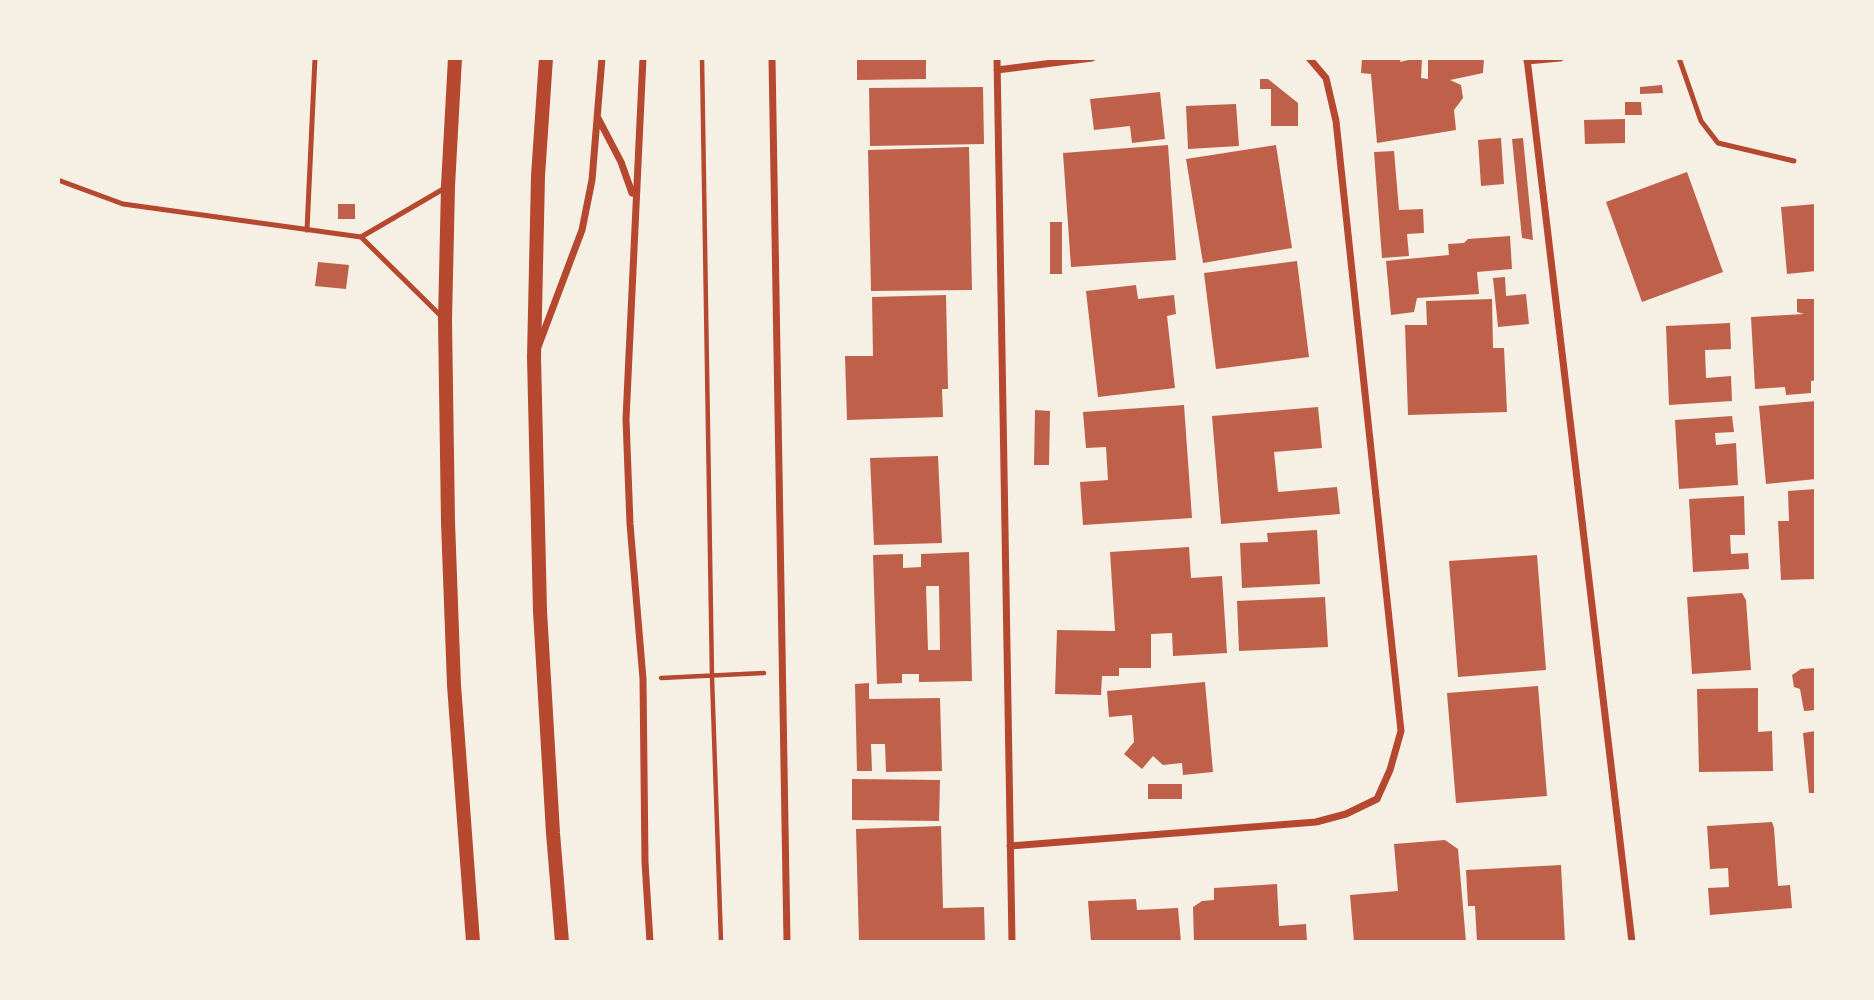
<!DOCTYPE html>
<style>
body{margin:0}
#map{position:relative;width:1874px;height:1000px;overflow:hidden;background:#f6efe4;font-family:"DejaVu Sans",sans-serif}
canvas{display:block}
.frame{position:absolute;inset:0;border:60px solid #f6efe4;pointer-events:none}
</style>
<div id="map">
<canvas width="1874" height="1000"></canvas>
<div class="frame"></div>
</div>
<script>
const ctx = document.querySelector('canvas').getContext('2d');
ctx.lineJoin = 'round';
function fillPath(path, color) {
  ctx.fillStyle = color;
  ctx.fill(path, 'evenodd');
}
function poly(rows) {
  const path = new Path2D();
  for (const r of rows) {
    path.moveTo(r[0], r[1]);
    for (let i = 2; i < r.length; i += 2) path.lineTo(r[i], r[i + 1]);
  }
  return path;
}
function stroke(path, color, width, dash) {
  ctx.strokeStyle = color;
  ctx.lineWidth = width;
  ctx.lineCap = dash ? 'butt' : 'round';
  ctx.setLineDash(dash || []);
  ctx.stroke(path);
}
const building = poly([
 [857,58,926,58,926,79,857,80],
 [1362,58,1401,58,1400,62,1408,60,1408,58,1422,58,1421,78,1428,79,1428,58,1484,58,1483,73,1450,80,1461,85,1463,98,1454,110,1456,130,1377,143,1371,74,1361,73],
 [1260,79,1268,79,1298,103,1298,126,1271,126,1271,89,1260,89],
 [1662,85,1663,93,1640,94,1640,87],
 [983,87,984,144,870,146,869,88],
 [1160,92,1165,139,1132,143,1130,126,1094,130,1090,99],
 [1625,102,1641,102,1642,115,1625,115],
 [1236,104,1239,146,1188,149,1186,106],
 [1625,119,1625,143,1585,144,1584,120],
 [1501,138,1504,184,1481,186,1478,140],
 [1523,138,1533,240,1522,238,1512,139],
 [1168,145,1176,260,1071,267,1063,153],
 [1276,145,1292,248,1203,263,1186,159],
 [969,147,972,290,871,291,868,150],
 [1394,151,1399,210,1423,209,1424,233,1407,234,1409,256,1382,258,1374,152],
 [1687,172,1723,272,1642,302,1606,202],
 [338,204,355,204,355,219,338,219],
 [1816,204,1816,271,1787,274,1781,207],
 [1050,222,1062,222,1062,274,1050,274],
 [1510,236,1512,269,1477,272,1479,294,1417,298,1414,312,1391,315,1386,261,1449,255,1448,244,1464,243,1468,239],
 [1297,261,1309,357,1216,369,1204,273],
 [318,262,349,265,346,289,315,286],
 [1505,277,1506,296,1526,294,1529,324,1498,327,1493,278],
 [1136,285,1138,299,1174,295,1176,314,1167,316,1175,388,1098,397,1086,291],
 [946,295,948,389,942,389,943,417,847,420,845,356,873,356,872,297],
 [1492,299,1493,348,1504,348,1507,412,1408,415,1405,325,1427,325,1426,301],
 [1797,299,1816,299,1816,380,1811,381,1811,393,1786,395,1785,387,1755,389,1751,317,1804,314,1797,312],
 [1730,323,1731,349,1705,350,1706,378,1731,376,1732,401,1669,405,1666,326],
 [1816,401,1816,479,1766,484,1759,406],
 [1184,405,1192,518,1083,525,1080,482,1108,480,1106,447,1086,448,1083,412],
 [1318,407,1322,448,1274,452,1278,492,1337,487,1340,514,1221,524,1212,416],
 [1035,410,1050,411,1049,465,1034,465],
 [1732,416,1734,432,1715,433,1716,445,1736,443,1738,485,1679,489,1675,420],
 [938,456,942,543,874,545,870,458],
 [1816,489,1816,579,1781,580,1778,521,1789,521,1788,491],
 [1744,496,1745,535,1730,535,1731,554,1748,553,1749,569,1693,572,1689,499],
 [1317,530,1320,584,1242,588,1240,543,1268,542,1267,533],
 [1189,547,1191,578,1222,576,1227,653,1173,656,1172,633,1151,634,1151,668,1119,668,1119,676,1102,676,1101,695,1055,694,1057,630,1115,631,1110,552],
 [969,552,972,681,919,682,919,674,902,674,902,683,877,684,873,555,903,554,903,568,921,567,921,554],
 [926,586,939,586,940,650,928,650],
 [1537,555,1546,670,1458,677,1449,561],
 [1742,593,1746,600,1751,670,1692,674,1687,597],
 [1325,597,1328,647,1239,651,1237,601],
 [1816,668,1816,710,1804,711,1800,689,1794,687,1792,675,1801,669],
 [1205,682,1213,772,1183,775,1182,763,1163,765,1153,756,1142,769,1124,754,1134,742,1132,715,1109,717,1107,691],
 [869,683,869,699,940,698,942,771,886,772,885,744,871,744,872,771,857,771,855,684],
 [1538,686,1547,796,1456,803,1447,693],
 [1758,688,1758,732,1772,731,1773,771,1699,772,1697,689],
 [1816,731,1816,793,1809,793,1803,733],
 [852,779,940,780,939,821,852,820],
 [1148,784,1182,784,1182,799,1148,799],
 [1772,822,1774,828,1778,886,1790,885,1792,908,1710,915,1708,888,1729,887,1728,868,1710,869,1707,826],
 [941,826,943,908,984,907,985,942,859,942,856,829],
 [1445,840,1458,849,1466,942,1354,942,1350,895,1398,891,1394,844],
 [1561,865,1565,942,1477,942,1475,906,1468,906,1466,870],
 [1277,884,1279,926,1306,924,1307,942,1194,942,1193,907,1202,901,1214,900,1214,888],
 [1136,899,1137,910,1178,908,1181,942,1091,942,1088,901]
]);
const path = poly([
 [702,58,712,677,721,942],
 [661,678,764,673]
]);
const service = poly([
 [1679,58,1701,121,1718,143,1794,161],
 [58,180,123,204,361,237,443,318],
 [307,230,315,58],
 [361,237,445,188]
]);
const minor = poly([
 [643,58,626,419,630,524,643,679,645,862,650,942],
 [772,58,787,942],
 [997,58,1012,942],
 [1527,58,1632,942],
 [1527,61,1560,58],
 [997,70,1092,58],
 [598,118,621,162,632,193],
 [538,347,582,230,592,180,602,58],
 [1010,846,1316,822,1346,814,1377,799,1390,770,1401,731,1336,121,1326,78,1309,58]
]);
const secondary = poly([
 [455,58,448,186,445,320,448,522,454,685,473,942],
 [546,58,538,176,534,357,540,611,553,833,562,942]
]);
fillPath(building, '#bf614a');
stroke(path, '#b5482f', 4.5);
stroke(service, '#b5482f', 5);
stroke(minor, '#b5482f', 7);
stroke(secondary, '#b5482f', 14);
</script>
